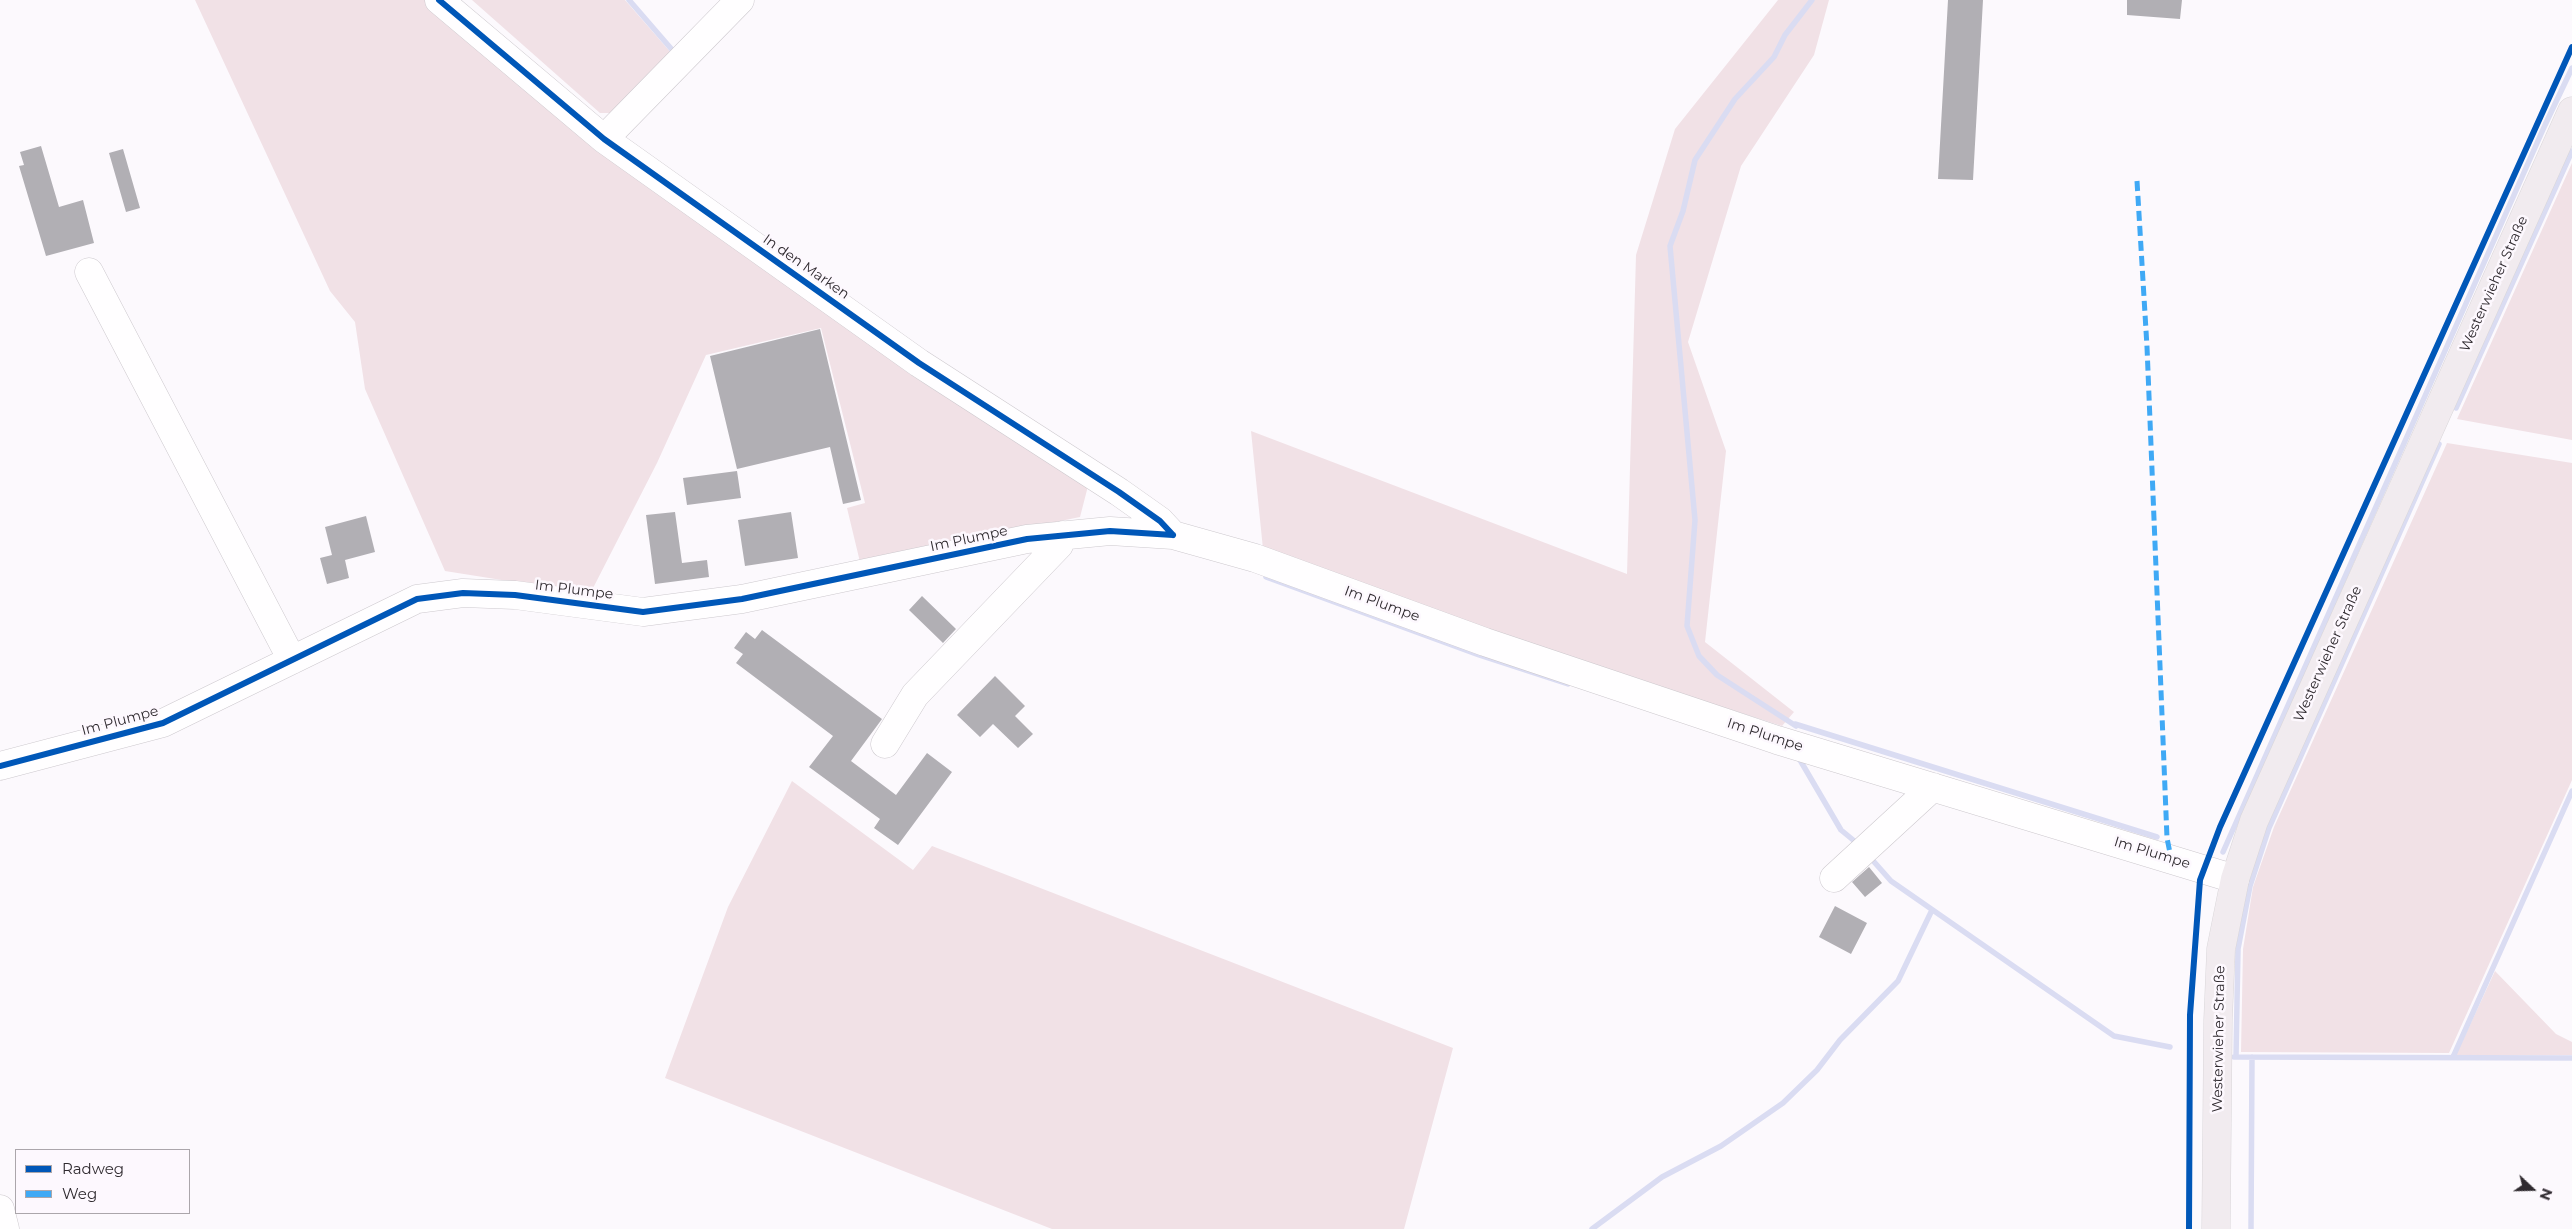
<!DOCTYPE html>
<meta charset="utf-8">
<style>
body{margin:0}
#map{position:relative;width:2572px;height:1229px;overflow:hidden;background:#fcf9fd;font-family:Montserrat,sans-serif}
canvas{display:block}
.legend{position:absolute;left:15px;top:1149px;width:175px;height:65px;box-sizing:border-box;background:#fdf8fe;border:1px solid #aba6ab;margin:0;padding:6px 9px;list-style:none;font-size:15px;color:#2f2a2f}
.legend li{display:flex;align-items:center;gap:10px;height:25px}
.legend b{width:25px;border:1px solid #aba6ab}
.north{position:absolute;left:2507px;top:1164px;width:50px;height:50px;-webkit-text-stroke:4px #fdf8fe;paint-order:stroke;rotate:111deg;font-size:14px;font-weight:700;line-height:20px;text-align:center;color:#2f2a2f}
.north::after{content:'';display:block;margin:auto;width:18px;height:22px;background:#2f2a2f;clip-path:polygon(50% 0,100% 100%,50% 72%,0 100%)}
</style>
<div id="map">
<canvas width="2572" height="1229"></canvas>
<ul class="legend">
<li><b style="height:6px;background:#0057b8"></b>Radweg</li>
<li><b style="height:6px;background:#3fa9f5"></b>Weg</li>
</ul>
<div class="north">N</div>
</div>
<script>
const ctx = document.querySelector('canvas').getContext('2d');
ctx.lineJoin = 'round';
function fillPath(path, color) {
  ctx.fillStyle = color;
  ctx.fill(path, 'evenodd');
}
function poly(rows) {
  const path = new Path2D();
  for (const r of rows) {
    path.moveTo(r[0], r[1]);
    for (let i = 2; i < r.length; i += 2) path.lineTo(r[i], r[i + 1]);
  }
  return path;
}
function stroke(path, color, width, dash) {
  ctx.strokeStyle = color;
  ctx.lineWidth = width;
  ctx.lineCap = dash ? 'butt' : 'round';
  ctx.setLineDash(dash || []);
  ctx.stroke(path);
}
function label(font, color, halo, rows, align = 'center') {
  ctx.font = font + ' Montserrat,sans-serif';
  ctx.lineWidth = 5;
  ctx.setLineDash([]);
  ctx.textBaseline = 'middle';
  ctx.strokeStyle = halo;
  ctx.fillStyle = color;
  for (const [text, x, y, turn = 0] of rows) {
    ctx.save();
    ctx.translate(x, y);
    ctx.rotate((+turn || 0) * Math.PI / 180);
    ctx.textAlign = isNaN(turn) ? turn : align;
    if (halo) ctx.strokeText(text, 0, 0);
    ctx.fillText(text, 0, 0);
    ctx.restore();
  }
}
const green = poly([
 [195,0,425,0,600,145,914,377,1088,486,1080,517,860,562,847,508,865,503,821,328,706,355,657,463,590,594,445,571,365,389,355,322,330,291],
 [472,0,625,0,673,55,610,113,600,113],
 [1778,0,1829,0,1814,55,1741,166,1688,342,1726,451,1705,642,1794,712,1782,726,1487,632,1263,549,1251,431,1627,574,1636,255,1675,129],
 [2572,163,2572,440,2457,419],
 [2447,443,2572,463,2572,780,2449,1053,2241,1052,2243,949,2253,887,2274,827],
 [792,781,913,870,932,846,1453,1048,1404,1229,1052,1229,665,1078,728,907],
 [2495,971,2556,1034,2572,1042,2572,1055,2456,1055]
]);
const stream = poly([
 [629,0,674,52],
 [2456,408,2572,151],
 [1266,577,1479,655,1568,684],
 [1795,724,2157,837],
 [1796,726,1717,675,1699,656,1687,626,1695,520,1670,246,1683,211,1695,160,1735,99,1774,57,1785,35,1812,0],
 [1801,756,1800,760,1841,830,1858,844],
 [2223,852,2545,125,2572,68],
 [1868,855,1891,881,2114,1036,2170,1047],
 [2234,1057,2572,1058],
 [2236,1057,2238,949,2250,886,2269,828,2439,444],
 [2453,1057,2572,791],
 [1592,1229,1662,1177,1721,1146,1783,1103,1817,1070,1840,1040,1898,981,1932,910],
 [2251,1229,2252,1057]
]);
const building = poly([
 [1948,0,1983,0,1973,180,1938,179],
 [2127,0,2182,0,2180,19,2127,15],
 [41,146,59,207,83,200,94,243,46,256,19,166,24,165,20,152],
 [123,149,140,208,126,212,109,153],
 [820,329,861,500,843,504,830,447,737,469,710,356],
 [737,471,741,498,687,505,683,478],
 [675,512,682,563,707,560,709,577,655,584,646,515],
 [791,512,798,558,745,566,738,520],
 [366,516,375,552,345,560,349,578,327,584,320,558,332,555,325,527],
 [922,596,956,629,943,643,909,610],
 [762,630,882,719,851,761,896,795,927,753,952,772,898,845,874,828,880,819,809,767,833,736,736,663,743,654,734,648,746,632,755,639],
 [995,676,1025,706,1015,716,1033,734,1018,748,993,724,980,737,957,715],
 [1869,867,1882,883,1865,897,1852,882],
 [1835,906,1867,923,1851,954,1819,937]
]);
const minor = poly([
 [439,0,604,139,919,363,1119,492,1160,521,1173,535],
 [604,139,740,0],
 [89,272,292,660],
 [885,744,915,695,1059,545,1063,535],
 [0,766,163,723,417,599,463,593,515,595,643,612,742,599,1027,539,1110,531,1173,535,1255,558,1485,642,1777,740,2235,879],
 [1834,878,1933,787],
 [0,1209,5,1229]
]);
const major = poly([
 [2216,1229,2218,1020,2221,949,2235,879,2254,821,2572,111]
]);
const quiet = poly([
 [2137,181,2147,347,2167,838,2171,858]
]);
const cycleway = poly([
 [439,0,604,139,919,363,1119,492,1160,521,1173,535],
 [0,766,163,723,417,599,463,593,515,595,643,612,742,599,1027,539,1110,531,1173,535],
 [2189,1229,2190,1015,2200,880,2220,827,2572,47]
]);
const streetNames = [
 ["In den Marken",806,267,35],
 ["Westerwieher Straße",2494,284,-66],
 ["Im Plumpe",969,539,-12],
 ["Im Plumpe",574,590,7],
 ["Im Plumpe",1382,604,20],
 ["Westerwieher Straße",2328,654,-66],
 ["Im Plumpe",120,721,-15],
 ["Im Plumpe",1765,735,18],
 ["Im Plumpe",2152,853,17],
 ["Westerwieher Straße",2219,1039,-89]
];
fillPath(green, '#f1e1e6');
stroke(stream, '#dadcf2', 5.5);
fillPath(building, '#b1afb4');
stroke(minor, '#cdc9ce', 29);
stroke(major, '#d9d6d9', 29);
stroke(minor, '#fffeff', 28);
stroke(major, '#f1ebef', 28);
stroke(quiet, '#3fa9f5', 5, [10, 5]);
stroke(cycleway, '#0057b8', 6);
label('14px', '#2f2a2f', '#fdf8fe', streetNames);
</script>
